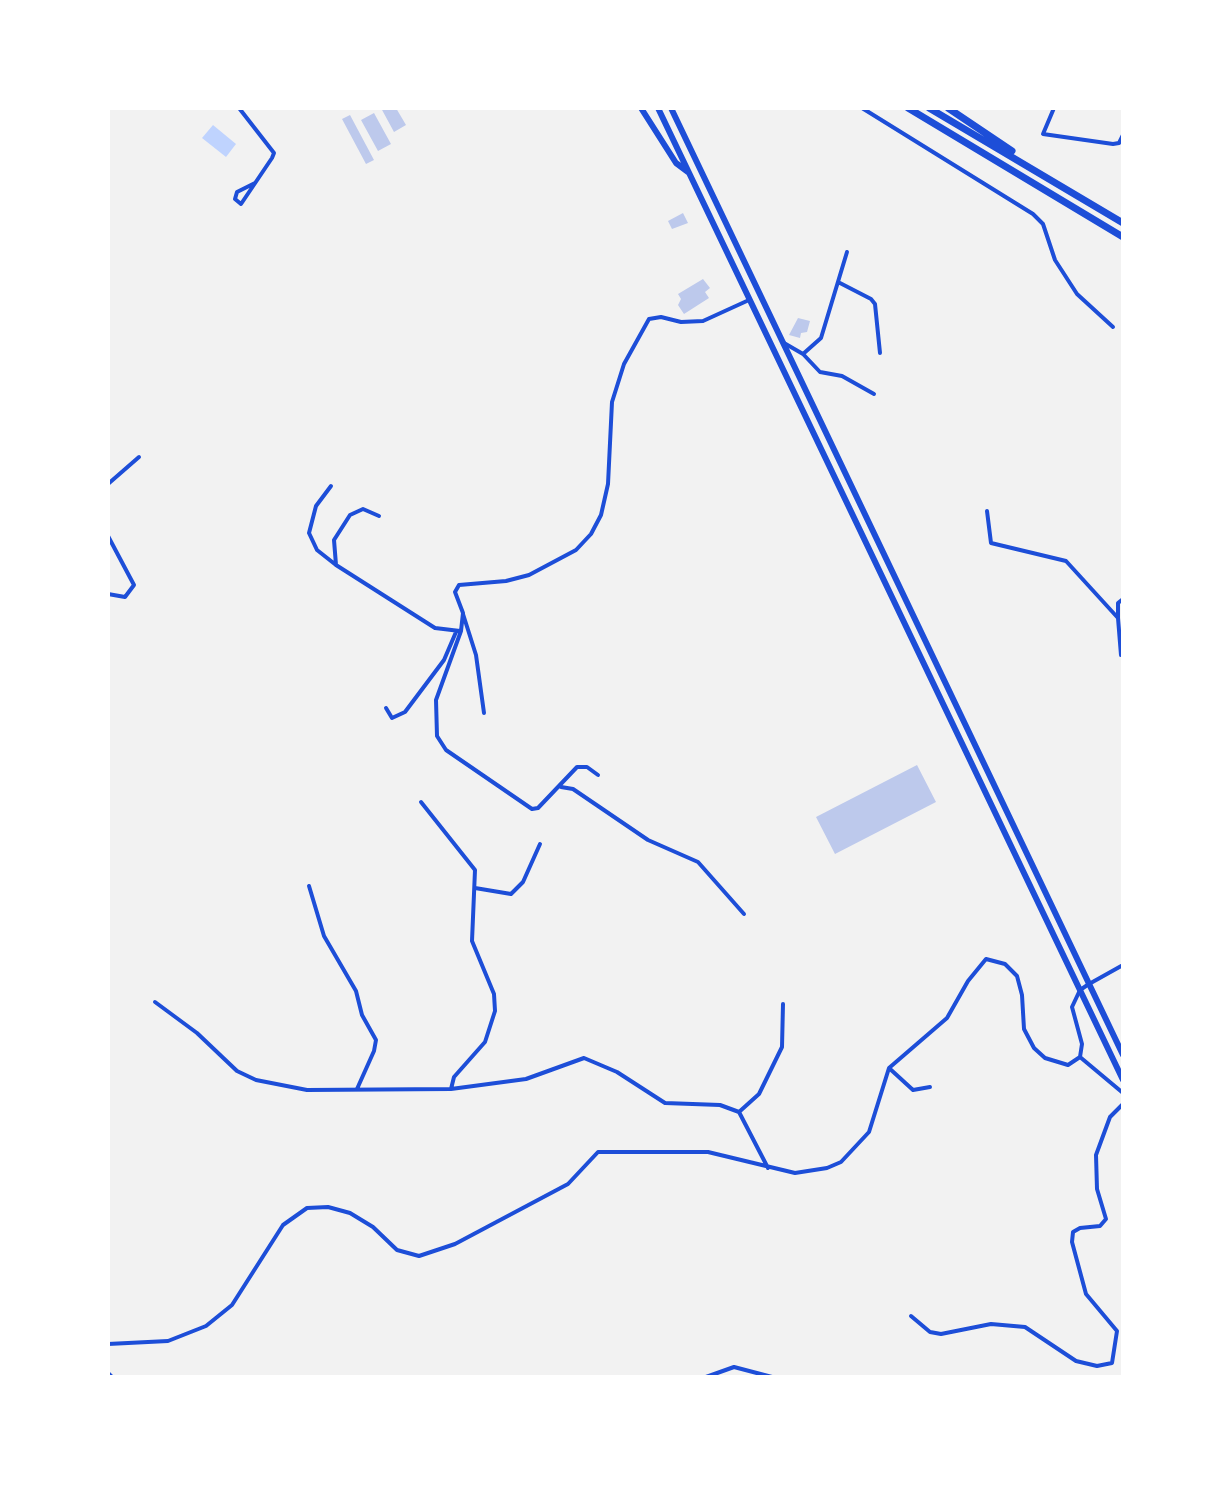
<!DOCTYPE html>
<style>
body{margin:0}
#map{position:relative;width:1231px;height:1485px;overflow:hidden;background:#f2f2f2;font-family:"Archivo Narrow",sans-serif}
canvas{display:block}
.frame{position:absolute;inset:0;border:110px solid #fff;pointer-events:none}
</style>
<div id="map">
<canvas width="1231" height="1485"></canvas>
<div class="frame"></div>
</div>
<script>
const ctx = document.querySelector('canvas').getContext('2d');
ctx.lineJoin = 'round';
function fillPath(path, color) {
  ctx.fillStyle = color;
  ctx.fill(path, 'evenodd');
}
function poly(rows) {
  const path = new Path2D();
  for (const r of rows) {
    path.moveTo(r[0], r[1]);
    for (let i = 2; i < r.length; i += 2) path.lineTo(r[i], r[i + 1]);
  }
  return path;
}
function stroke(path, color, width, dash) {
  ctx.strokeStyle = color;
  ctx.lineWidth = width;
  ctx.lineCap = dash ? 'butt' : 'round';
  ctx.setLineDash(dash || []);
  ctx.stroke(path);
}
const water = poly([
 [213,125,236,144,226,157,202,138]
]);
const building = poly([
 [381,108,396,108,406,125,394,132],
 [374,113,391,144,378,151,361,120],
 [350,115,374,160,366,164,342,119],
 [683,213,688,223,672,229,668,221],
 [703,279,710,288,705,292,709,298,684,314,678,305,681,299,678,294],
 [798,318,810,321,807,332,801,333,800,338,789,335],
 [917,765,936,802,835,854,816,817]
]);
const minor = poly([
 [239,108,274,153,272,158,241,204,235,199,237,192,255,183],
 [862,108,1033,214,1043,224,1055,260,1077,294,1113,327],
 [1054,108,1043,134,1113,144,1119,143,1123,135],
 [838,282,871,299,875,304,880,353],
 [784,343,803,354,820,372,842,376,874,394],
 [803,354,821,338,847,252],
 [108,484,139,457],
 [331,486,316,506,309,533,317,550,336,565],
 [987,511,991,543,1066,561,1118,618],
 [379,516,363,509,350,515,334,540,336,565,435,628,460,631],
 [108,536,134,585,125,597,108,594],
 [463,614,476,655,484,713],
 [1121,655,1118,618,1118,603,1123,599],
 [386,708,392,718,405,712,444,660,456,632],
 [598,775,587,767,577,767,538,808,532,809,446,750,437,736,436,700,461,631,463,613,455,592,459,585,506,581,529,575,576,550,591,534,601,515,608,484,612,402,624,364,649,319,661,317,681,322,703,321,749,300],
 [561,787,573,789,648,840,698,862,744,914],
 [421,802,475,870,472,941,494,994,495,1011,485,1042,454,1077,451,1089],
 [309,886,324,936,356,991,362,1015,376,1040,374,1051,357,1089],
 [475,888,511,894,523,882,540,844],
 [155,1002,197,1033,237,1071,256,1080,307,1090,451,1089,526,1079,584,1058,617,1072,665,1103,720,1105,739,1112,768,1168],
 [1080,1057,1082,1044,1072,1007,1080,990,1089,984],
 [1080,1057,1123,1093],
 [889,1068,913,1090,930,1087],
 [739,1112,759,1094,782,1047,783,1004],
 [911,1316,930,1332,941,1334,991,1324,1025,1327,1076,1361,1097,1366,1112,1363,1117,1331,1086,1294,1072,1242,1073,1232,1080,1228,1100,1226,1106,1219,1097,1189,1096,1155,1110,1117,1123,1104],
 [108,1344,168,1341,206,1326,232,1305,283,1225,307,1208,328,1207,350,1213,373,1227,397,1250,419,1256,455,1244,568,1184,598,1152,708,1152,795,1173,827,1168,841,1162,869,1132,889,1068,947,1018,968,981,986,959,1005,964,1017,976,1022,995,1024,1029,1034,1048,1045,1058,1068,1065,1080,1057],
 [108,1373,112,1377],
 [706,1377,734,1367,772,1377]
]);
const tertiary = poly([
 [1089,984,1123,965]
]);
const trunk = poly([
 [641,108,676,163,688,172],
 [658,108,1123,1080],
 [671,108,1123,1055]
]);
const motorway = poly([
 [908,108,1123,237],
 [929,108,1123,223],
 [948,108,1012,151]
]);
fillPath(water, '#bfd3fe');
fillPath(building, '#bdc9ec');
stroke(minor, '#1d4ed8', 4);
stroke(tertiary, '#1d4ed8', 4);
stroke(trunk, '#1d4ed8', 6);
stroke(motorway, '#1d4ed8', 7);
</script>
